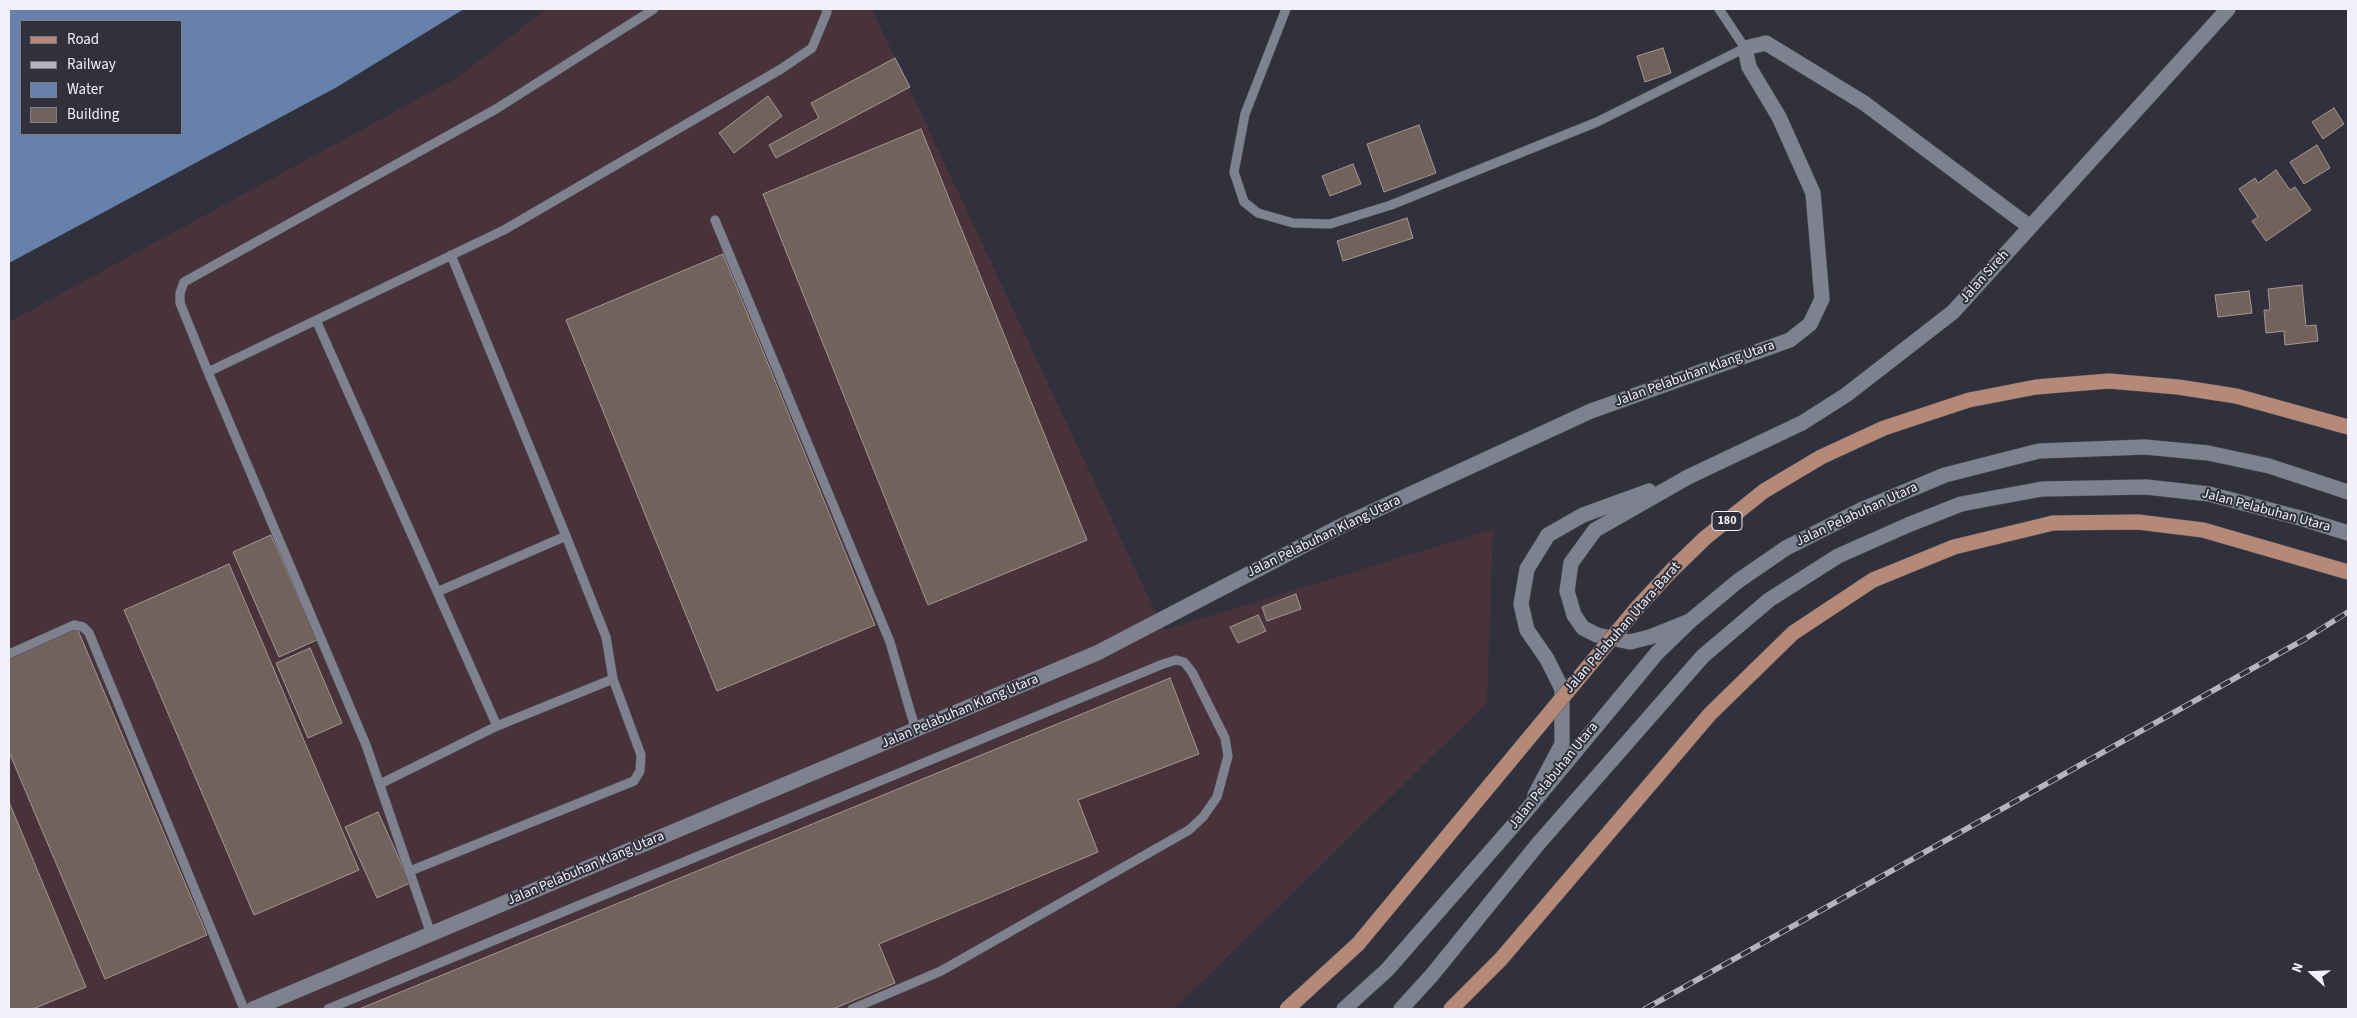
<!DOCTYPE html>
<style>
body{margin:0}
#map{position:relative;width:2357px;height:1018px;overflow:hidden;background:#30313d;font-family:"Source Sans 3",sans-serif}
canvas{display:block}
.frame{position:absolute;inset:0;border:10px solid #f0f1f9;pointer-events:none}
.legend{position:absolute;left:20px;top:20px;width:162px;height:115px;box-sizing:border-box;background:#30313d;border:1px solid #7d7e88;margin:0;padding:6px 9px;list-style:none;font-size:15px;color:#f0f1f9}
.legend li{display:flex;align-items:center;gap:10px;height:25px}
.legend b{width:25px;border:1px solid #7d7e88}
.north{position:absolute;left:2287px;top:948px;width:50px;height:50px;-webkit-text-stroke:4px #30313d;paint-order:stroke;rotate:290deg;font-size:14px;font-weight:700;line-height:20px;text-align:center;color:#f0f1f9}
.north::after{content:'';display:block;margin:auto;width:18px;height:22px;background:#f0f1f9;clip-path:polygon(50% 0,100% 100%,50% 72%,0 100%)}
</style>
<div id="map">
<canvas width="2357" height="1018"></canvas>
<div class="frame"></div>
<ul class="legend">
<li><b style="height:6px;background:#b48978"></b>Road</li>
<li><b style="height:6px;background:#b3b4bd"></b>Railway</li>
<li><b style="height:14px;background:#6781ab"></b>Water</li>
<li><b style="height:14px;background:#71625c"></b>Building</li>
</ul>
<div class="north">N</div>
</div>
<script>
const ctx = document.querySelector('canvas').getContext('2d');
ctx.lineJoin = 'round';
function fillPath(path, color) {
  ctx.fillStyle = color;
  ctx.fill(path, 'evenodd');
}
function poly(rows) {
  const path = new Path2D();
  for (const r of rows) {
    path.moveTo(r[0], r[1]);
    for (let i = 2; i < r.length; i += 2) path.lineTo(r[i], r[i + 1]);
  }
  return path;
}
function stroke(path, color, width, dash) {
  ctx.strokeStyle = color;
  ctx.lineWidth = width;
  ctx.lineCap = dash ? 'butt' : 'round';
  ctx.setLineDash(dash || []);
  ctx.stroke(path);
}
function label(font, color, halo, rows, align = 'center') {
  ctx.font = font + ' "Source Sans 3",sans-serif';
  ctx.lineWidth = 4;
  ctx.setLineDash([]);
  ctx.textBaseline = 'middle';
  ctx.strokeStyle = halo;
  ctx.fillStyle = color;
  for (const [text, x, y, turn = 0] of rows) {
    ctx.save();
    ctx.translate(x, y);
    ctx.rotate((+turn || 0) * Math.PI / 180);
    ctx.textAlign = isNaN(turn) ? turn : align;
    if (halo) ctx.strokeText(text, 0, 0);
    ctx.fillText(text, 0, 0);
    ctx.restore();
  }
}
const industrial = poly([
 [546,9,872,9,1164,630,1493,529,1487,703,1174,1009,9,1009,9,322,458,77]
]);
const water = poly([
 [9,9,464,9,337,87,9,263],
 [21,21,181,21,181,134,21,134]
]);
const building = poly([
 [1663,48,1671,73,1645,82,1637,56,1663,48],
 [895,58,910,87,776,158,769,145,819,118,811,103,895,58],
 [768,96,782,116,734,153,719,133,768,96],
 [2334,108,2344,124,2323,139,2312,122,2334,108],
 [1419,125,1436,173,1384,192,1367,144,1419,125],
 [921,129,1087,540,928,605,763,194,921,129],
 [2317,145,2330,168,2304,184,2290,162,2317,145],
 [1353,164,1361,184,1330,196,1322,176,1353,164],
 [2276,170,2290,190,2295,187,2311,210,2266,241,2252,221,2258,217,2239,189,2255,178,2258,183,2276,170],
 [1407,218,1413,238,1343,261,1337,241,1407,218],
 [723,254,875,625,717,691,566,320,723,254],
 [2302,285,2306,326,2316,325,2318,341,2285,345,2284,331,2266,333,2264,310,2270,310,2268,289,2302,285],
 [2249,291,2252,313,2218,317,2215,295,2249,291],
 [271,535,317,640,279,657,233,552,271,535],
 [229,564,359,870,254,915,124,610,229,564],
 [1296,594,1301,609,1267,621,1262,607,1296,594],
 [1258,615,1266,631,1238,643,1230,627,1258,615],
 [77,628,207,935,105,979,9,752,9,657,77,628],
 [310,648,342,723,308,738,276,663,310,648],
 [1170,678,1199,754,1078,800,1098,852,879,944,895,983,833,1009,359,1009,1170,678],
 [9,802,86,987,33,1009,9,1009,9,802],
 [378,812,410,883,377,898,345,827,378,812]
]);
const service = poly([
 [1286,9,1245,114,1234,172,1244,202,1258,213,1293,223,1330,224,1391,205,1597,122,1745,48,1719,9],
 [715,220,890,642,916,731],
 [316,320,497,726,380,784],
 [208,372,504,230,781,69,812,48,827,12,826,9],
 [437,592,566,536,451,255],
 [9,654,74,625,83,627,89,633,244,1009],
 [497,726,613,679],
 [410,871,634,781,640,771,641,755,613,679,606,637,566,536],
 [431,934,366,745,208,372,180,303,180,293,184,282,496,109,654,9],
 [328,1009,1163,664,1176,660,1184,662,1192,672,1225,738,1228,756,1217,797,1203,817,1189,830,941,971,852,1009]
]);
const minor = poly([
 [1690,621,1650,637,1630,642,1597,635,1583,628,1574,615,1567,591,1571,563,1595,530,1688,477,1802,423,1846,395,1953,312,2228,9],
 [1535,795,1562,744,1562,689,1547,659,1527,630,1521,604,1527,569,1548,535,1583,515,1649,491],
 [253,1009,1097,653,1341,526,1591,411,1790,340,1810,324,1822,299,1813,193,1779,117,1749,67,1745,48,1766,43,1864,103,2030,227]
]);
const secondary = poly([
 [1344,1009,1387,970,1526,811,1657,653,1690,621,1738,581,1786,548,1861,510,1945,475,2039,451,2145,447,2208,453,2269,466,2348,492],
 [1401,1009,1432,975,1538,844,1703,656,1769,600,1838,556,1908,525,1961,504,2042,489,2146,487,2209,494,2300,518,2348,533]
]);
const primary = poly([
 [1451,1009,1501,959,1710,714,1793,633,1873,580,1954,547,2053,523,2138,522,2203,530,2348,572]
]);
const rail = poly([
 [1645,1009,2305,639,2348,612]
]);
const primaryBridge = poly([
 [1287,1009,1358,944,1636,609,1672,570,1705,538,1764,491,1821,457,1884,428,1969,400,2036,387,2109,381,2178,387,2236,396,2348,427]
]);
const shields = [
 [1727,521,30]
];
const shieldNames = [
 ["180",1727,521]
];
const streetNames = [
 ["Jalan Sireh",1985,277,-48],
 ["Jalan Pelabuhan Klang Utara",1695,374,-20],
 ["Jalan Pelabuhan Utara",2266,511,15],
 ["Jalan Pelabuhan Utara",1857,515,-25],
 ["Jalan Pelabuhan Klang Utara",1324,537,-26],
 ["Jalan Pelabuhan Utara-Barat",1623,628,-49],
 ["Jalan Pelabuhan Klang Utara",960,712,-23],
 ["Jalan Pelabuhan Utara",1554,776,-51],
 ["Jalan Pelabuhan Klang Utara",586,869,-23]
];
fillPath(industrial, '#473339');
fillPath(water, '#6781ab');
fillPath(building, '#71625c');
stroke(building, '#a79791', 1);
stroke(service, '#4c4d57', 10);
stroke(minor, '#4c4d57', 16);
stroke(secondary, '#4c4d57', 16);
stroke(primary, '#4c4d57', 16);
stroke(service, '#7f818f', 9);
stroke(minor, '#7f818f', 15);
stroke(secondary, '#7f818f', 15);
stroke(primary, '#b48978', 15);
stroke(rail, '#b3b4bd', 5.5);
stroke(rail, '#30313d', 4, [11]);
stroke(primaryBridge, '#4c4d57', 16, []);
stroke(primaryBridge, '#b48978', 15);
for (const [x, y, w] of shields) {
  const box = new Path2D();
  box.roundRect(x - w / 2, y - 9.5, w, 19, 4);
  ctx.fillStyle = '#30313d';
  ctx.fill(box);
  stroke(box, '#f0f1f9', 1);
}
label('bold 12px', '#f0f1f9', null, shieldNames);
label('14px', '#f0f1f9', '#30313d', streetNames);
</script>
